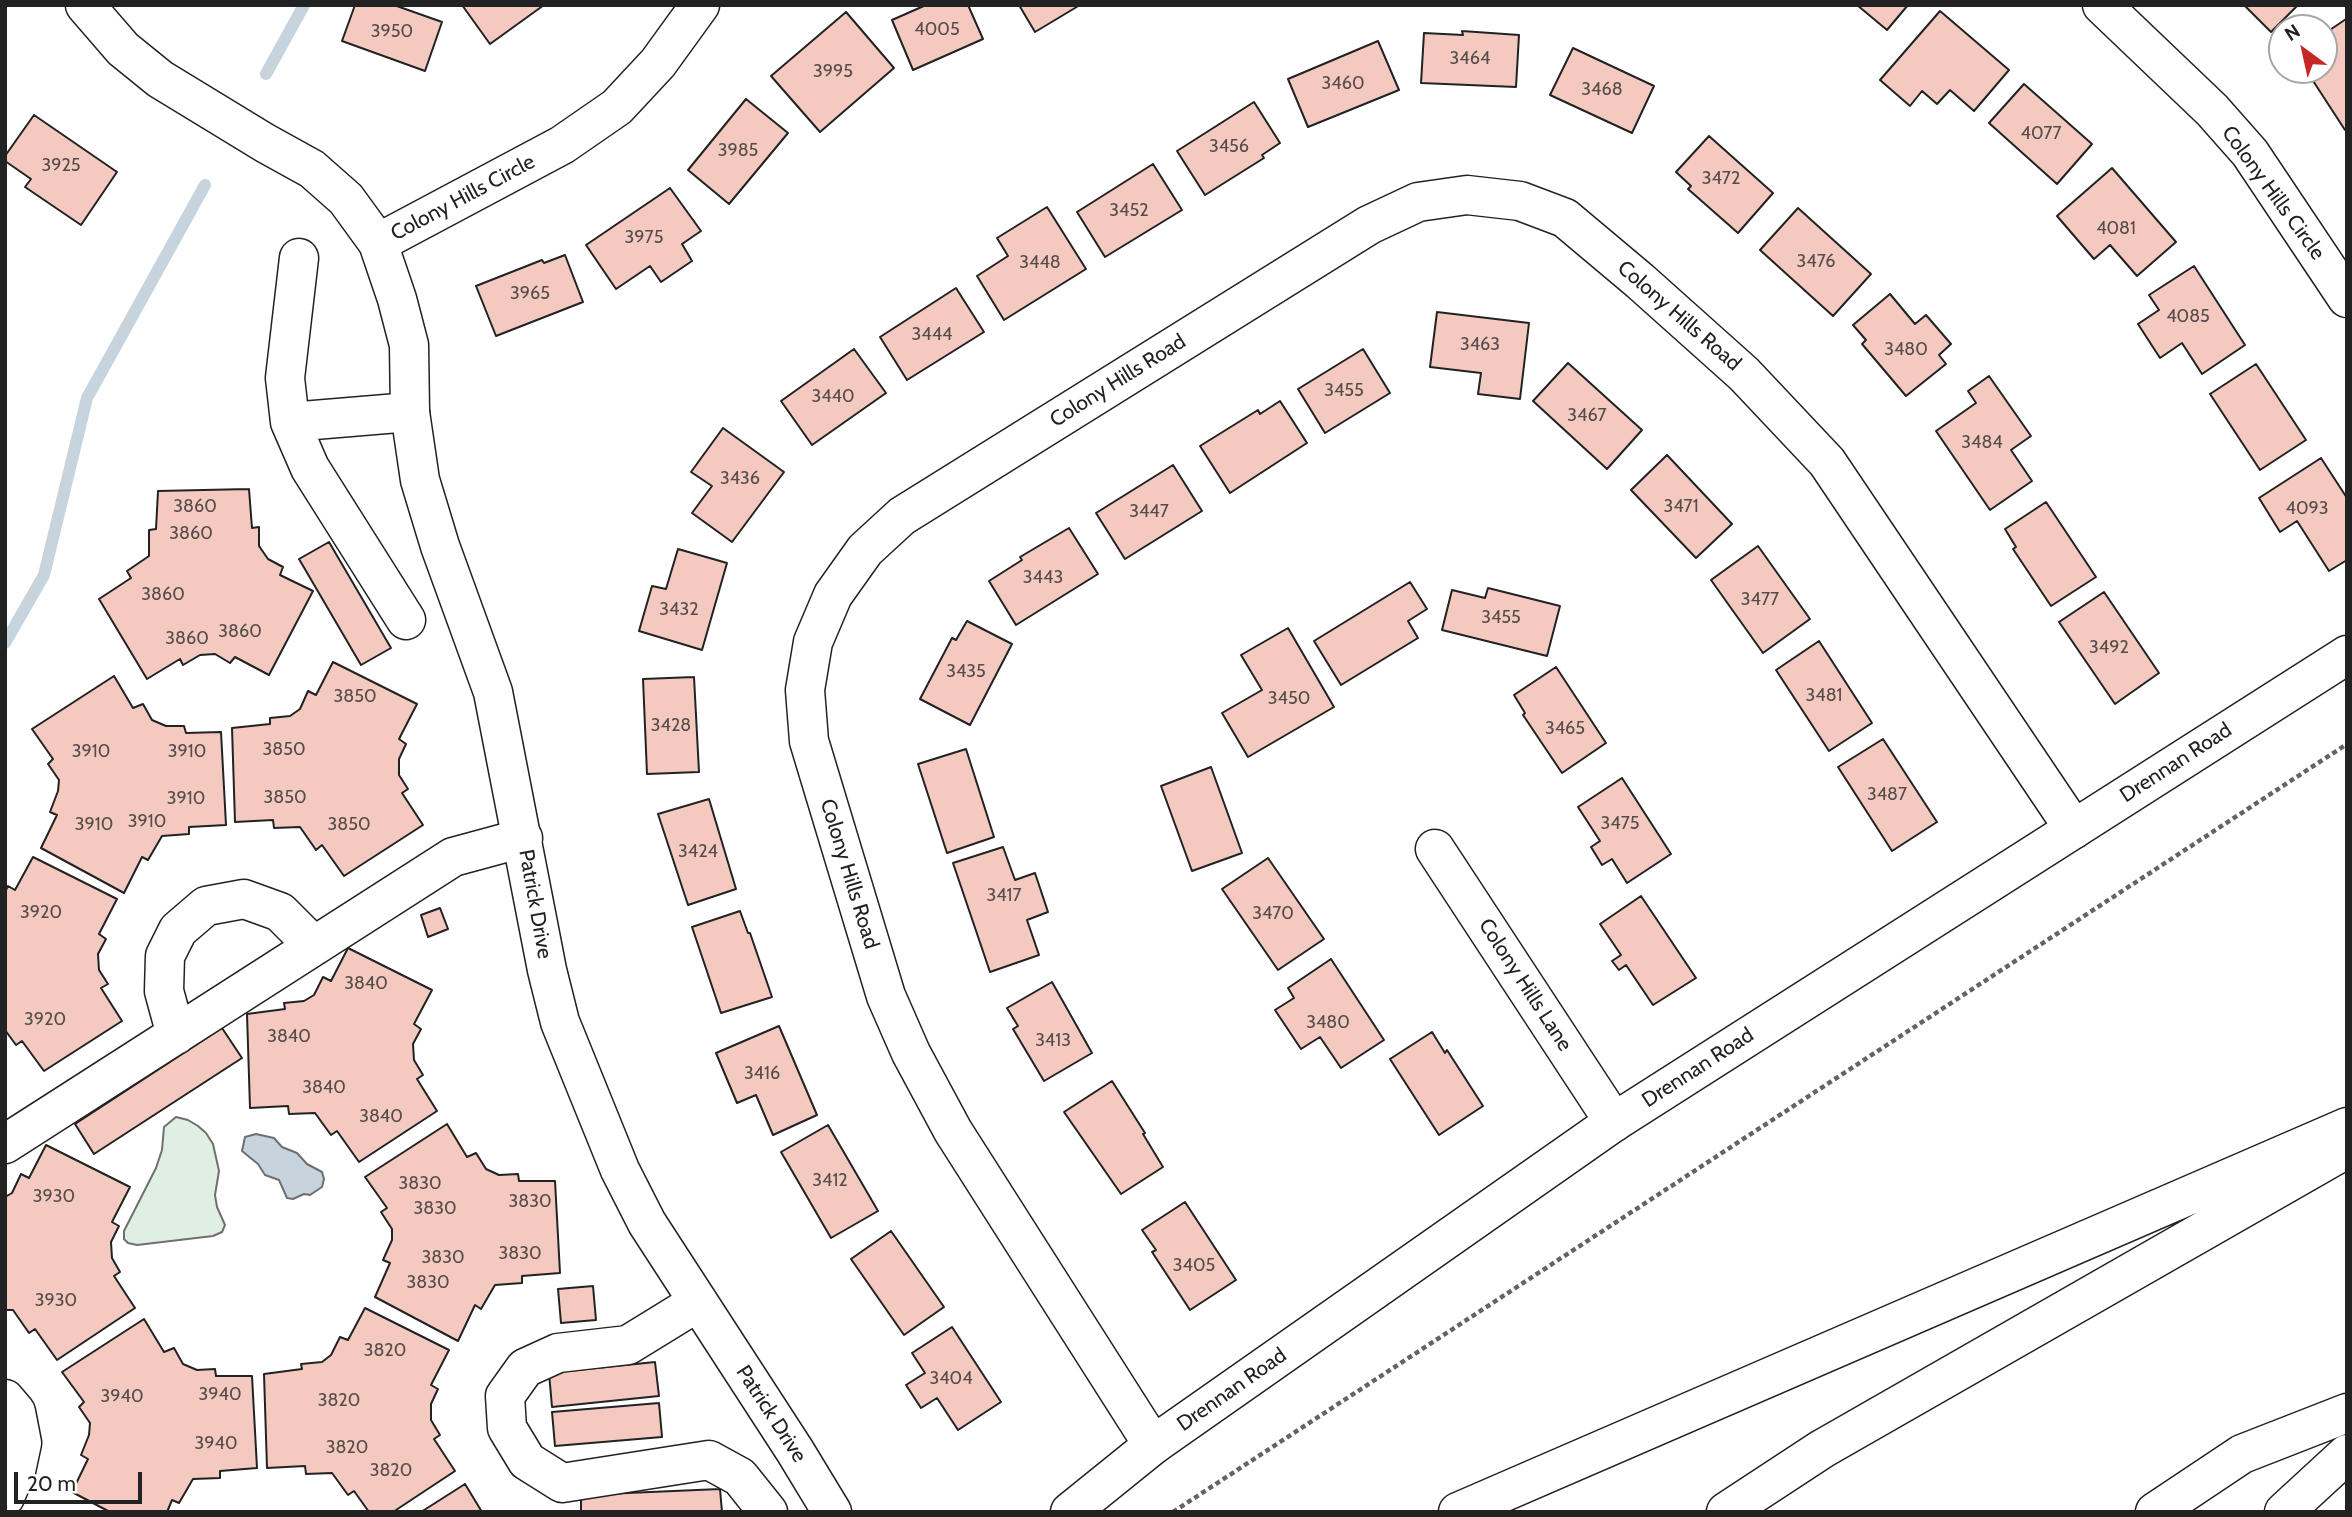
<!DOCTYPE html>
<style>
body{margin:0}
#map{position:relative;width:2352px;height:1517px;overflow:hidden;background:#fff;font-family:Cabin,sans-serif}
canvas{display:block}
.frame{position:absolute;inset:0;border:7px solid #222;pointer-events:none}
.north{position:absolute;left:2268px;top:14px;width:70px;height:70px;box-sizing:border-box;background:#fff;border:2px solid #a7a7a7;border-radius:50%;rotate:327deg;font-size:19px;font-weight:700;line-height:28px;text-align:center;color:#222}
.north::after{content:'';display:block;margin:auto;width:24px;height:32px;background:#c62828;clip-path:polygon(50% 0,100% 100%,50% 72%,0 100%)}
.scale{position:absolute;left:14px;top:1472px;width:128px;height:32px;box-sizing:border-box;border:4px solid #222;border-top:0;padding-left:9px;font-size:21px;line-height:24px;white-space:nowrap;color:#222;-webkit-text-stroke:5px #fff;paint-order:stroke}
</style>
<div id="map">
<canvas width="2352" height="1517"></canvas>
<div class="frame"></div>
<div class="north">N</div>
<div class="scale">20 m</div>
</div>
<script>
const ctx = document.querySelector('canvas').getContext('2d');
ctx.lineJoin = 'round';
function fillPath(path, color) {
  ctx.fillStyle = color;
  ctx.fill(path, 'evenodd');
}
function poly(rows) {
  const path = new Path2D();
  for (const r of rows) {
    path.moveTo(r[0], r[1]);
    for (let i = 2; i < r.length; i += 2) path.lineTo(r[i], r[i + 1]);
  }
  return path;
}
function stroke(path, color, width, dash) {
  ctx.strokeStyle = color;
  ctx.lineWidth = width;
  ctx.lineCap = dash ? 'butt' : 'round';
  ctx.setLineDash(dash || []);
  ctx.stroke(path);
}
function label(font, color, halo, rows, align = 'center') {
  ctx.font = font + ' Cabin,sans-serif';
  ctx.lineWidth = 5;
  ctx.setLineDash([]);
  ctx.textBaseline = 'middle';
  ctx.strokeStyle = halo;
  ctx.fillStyle = color;
  for (const [text, x, y, turn = 0] of rows) {
    ctx.save();
    ctx.translate(x, y);
    ctx.rotate((+turn || 0) * Math.PI / 180);
    ctx.textAlign = isNaN(turn) ? turn : align;
    if (halo) ctx.strokeText(text, 0, 0);
    ctx.fillText(text, 0, 0);
    ctx.restore();
  }
}
const green = poly([
 [176,1117,188,1120,198,1126,206,1133,213,1144,219,1171,215,1195,217,1207,225,1225,222,1232,213,1236,137,1245,128,1243,124,1239,124,1231,156,1168,162,1150,164,1127,176,1117]
]);
const water = poly([
 [256,1134,274,1138,282,1147,297,1153,307,1164,322,1172,324,1179,322,1187,310,1195,304,1194,293,1199,287,1198,279,1180,265,1175,258,1164,242,1151,245,1137,256,1134]
]);
const stream = poly([
 [266,74,304,5],
 [5,643,44,575,87,398,205,185]
]);
const building = poly([
 [355,5,394,5,442,22,425,71,342,41,355,5],
 [462,5,544,5,490,44,462,5],
 [926,5,968,5,983,39,913,70,892,20,926,5],
 [1019,5,1080,5,1035,32,1019,5],
 [1857,5,1908,5,1887,30,1857,5],
 [2244,5,2298,5,2271,32,2244,5],
 [1940,11,2009,70,1974,111,1950,90,1937,104,1922,91,1910,106,1880,80,1940,11],
 [846,12,894,68,820,132,771,76,846,12],
 [2346,19,2347,129,2345,130,2306,70,2324,70,2324,34,2346,19],
 [1462,31,1519,35,1516,87,1421,83,1424,33,1463,35,1462,31],
 [1378,41,1399,90,1308,127,1288,79,1378,41],
 [1573,48,1654,86,1632,133,1550,95,1573,48],
 [2024,84,2092,144,2057,184,1989,123,2024,84],
 [746,99,788,133,729,204,688,170,746,99],
 [1254,102,1280,143,1262,155,1264,158,1205,195,1177,151,1254,102],
 [34,115,117,172,81,225,25,187,31,179,5,161,5,156,34,115],
 [1709,136,1773,193,1738,233,1688,189,1691,186,1676,172,1709,136],
 [1153,164,1182,210,1105,257,1077,212,1153,164],
 [2112,168,2176,242,2137,276,2110,245,2094,259,2057,216,2112,168],
 [670,188,701,231,682,244,692,261,661,282,650,266,616,289,586,245,670,188],
 [1047,207,1086,269,1004,320,977,276,1008,256,997,238,1047,207],
 [1798,208,1871,274,1833,316,1760,250,1798,208],
 [565,255,583,302,496,336,476,286,542,260,544,263,565,255],
 [2194,266,2245,345,2202,374,2182,343,2160,358,2138,324,2159,310,2149,295,2194,266],
 [956,288,984,332,907,380,880,337,956,288],
 [1890,294,1915,324,1926,315,1951,344,1939,355,1946,364,1906,396,1862,344,1866,340,1853,325,1890,294],
 [1437,312,1529,323,1520,399,1478,394,1481,373,1430,367,1437,312],
 [854,349,886,393,812,445,781,401,854,349],
 [1363,349,1390,393,1325,433,1298,389,1363,349],
 [1568,363,1642,430,1607,469,1533,401,1568,363],
 [2256,364,2306,440,2260,470,2210,394,2256,364],
 [1989,376,2031,436,2011,450,2032,481,1990,510,1936,431,1976,403,1968,391,1989,376],
 [1280,401,1307,443,1230,493,1200,446,1258,410,1260,414,1280,401],
 [723,428,784,472,732,542,692,513,712,486,691,472,723,428],
 [1667,455,1732,524,1696,558,1631,490,1667,455],
 [2321,458,2347,498,2347,560,2329,571,2297,521,2280,532,2259,498,2321,458],
 [1173,465,1202,511,1125,559,1096,513,1173,465],
 [249,489,252,528,259,527,259,546,268,559,283,567,280,575,313,591,269,675,235,657,230,663,215,654,200,655,183,665,180,659,147,679,99,599,131,578,127,571,149,556,149,530,156,529,158,491,249,489],
 [2046,502,2096,577,2051,606,2013,549,2016,547,2005,529,2046,502],
 [1069,528,1098,574,1016,625,989,581,1022,560,1020,557,1069,528],
 [329,542,391,648,361,665,299,559,329,542],
 [1758,546,1810,619,1763,653,1711,580,1758,546],
 [678,549,727,563,702,650,639,631,652,586,666,589,678,549],
 [1410,582,1427,609,1408,621,1418,638,1341,685,1314,641,1410,582],
 [1488,588,1560,606,1547,656,1442,630,1452,590,1485,598,1488,588],
 [2104,592,2159,673,2115,704,2059,622,2104,592],
 [967,621,1012,644,970,725,920,699,952,638,956,640,967,621],
 [1288,628,1334,707,1248,757,1222,713,1262,690,1241,655,1288,628],
 [1819,641,1872,723,1829,751,1776,670,1819,641],
 [333,662,417,704,399,739,406,744,399,759,399,775,408,789,402,793,423,825,344,876,322,845,316,850,300,827,274,828,273,820,235,822,232,728,270,724,270,718,290,716,300,709,308,691,316,695,333,662],
 [1556,667,1606,743,1562,773,1523,715,1525,713,1514,695,1556,667],
 [114,676,133,708,143,704,152,720,166,726,184,726,186,733,221,732,226,825,189,827,189,834,162,836,148,860,142,857,124,893,41,848,57,815,50,812,58,791,59,780,48,764,53,759,32,729,114,676],
 [694,677,699,772,647,774,643,679,694,677],
 [1883,739,1937,822,1892,851,1838,767,1883,739],
 [966,749,994,837,947,853,918,764,966,749],
 [1211,767,1242,853,1192,871,1161,786,1211,767],
 [1622,778,1671,854,1627,883,1612,859,1602,865,1591,847,1600,841,1578,807,1622,778],
 [709,799,736,889,688,905,658,814,709,799],
 [1003,847,1015,880,1035,873,1048,912,1027,920,1039,955,990,972,953,863,1003,847],
 [33,857,117,899,99,934,106,939,98,954,99,970,108,984,101,988,122,1021,44,1071,22,1041,16,1045,5,1030,5,892,8,886,15,890,33,857],
 [1268,858,1324,939,1278,970,1222,889,1268,858],
 [1641,896,1696,978,1653,1005,1626,965,1619,970,1612,961,1621,955,1600,924,1641,896],
 [440,908,448,929,428,937,421,915,440,908],
 [740,911,748,933,750,933,772,997,721,1013,692,927,740,911],
 [348,948,432,990,414,1024,421,1029,413,1044,414,1060,423,1075,417,1079,437,1111,359,1162,337,1131,331,1135,315,1113,289,1114,288,1106,250,1108,247,1014,285,1009,284,1003,304,1001,314,995,323,977,331,981,348,948],
 [1331,959,1384,1040,1341,1068,1320,1037,1301,1049,1275,1010,1294,998,1288,988,1331,959],
 [1052,982,1092,1053,1044,1081,1013,1029,1018,1026,1007,1008,1052,982],
 [779,1026,817,1115,773,1135,756,1095,737,1103,716,1053,779,1026],
 [222,1028,242,1058,94,1154,75,1124,222,1028],
 [1432,1032,1445,1053,1447,1050,1483,1106,1439,1135,1390,1059,1432,1032],
 [1112,1081,1145,1133,1143,1134,1163,1167,1121,1194,1064,1112,1112,1081],
 [447,1124,467,1157,476,1153,486,1169,499,1175,518,1174,519,1181,555,1181,560,1273,522,1276,522,1283,495,1285,481,1309,475,1305,458,1341,375,1297,390,1263,383,1260,392,1240,392,1229,381,1212,387,1208,365,1177,447,1124],
 [828,1125,878,1211,831,1238,781,1152,828,1125],
 [46,1145,130,1187,112,1222,119,1226,111,1242,112,1258,120,1272,114,1276,135,1308,57,1360,35,1329,29,1333,13,1310,5,1310,5,1197,12,1193,21,1174,29,1178,46,1145],
 [1185,1202,1236,1280,1190,1310,1152,1252,1156,1250,1142,1230,1185,1202],
 [891,1231,944,1307,904,1335,851,1259,891,1231],
 [593,1286,596,1320,561,1323,558,1289,593,1286],
 [365,1308,449,1350,431,1385,438,1389,431,1404,431,1420,440,1435,434,1439,455,1471,393,1512,369,1512,354,1491,348,1495,332,1473,306,1474,305,1466,267,1468,264,1374,302,1369,301,1364,322,1362,331,1355,340,1337,348,1340,365,1308],
 [144,1319,164,1352,174,1348,183,1364,197,1370,215,1369,216,1376,252,1376,257,1468,220,1471,220,1478,193,1479,179,1503,172,1500,167,1512,110,1512,72,1492,88,1459,81,1455,89,1435,90,1423,79,1407,84,1402,62,1372,144,1319],
 [952,1327,1001,1402,958,1430,937,1398,921,1408,906,1385,925,1373,912,1353,952,1327],
 [655,1362,659,1396,552,1407,549,1373,655,1362],
 [659,1403,662,1437,555,1446,552,1412,659,1403],
 [465,1484,482,1512,421,1512,465,1484],
 [720,1489,722,1512,581,1512,581,1495,720,1489]
]);
const path = poly([
 [1173,1512,2347,744]
]);
const street = poly([
 [2102,5,2212,110,2250,153,2347,298],
 [378,243,562,145,617,107,658,63,700,5],
 [299,258,285,378,290,422,310,468,406,620],
 [290,422,410,412],
 [1435,849,1614,1122],
 [176,1035,164,991,165,956,178,930,206,906,244,899,280,912,314,946],
 [5,1144,453,857,523,838],
 [698,1302,628,1345,558,1353,525,1368,505,1396,507,1428,527,1461,562,1483,709,1460,740,1477,768,1512],
 [5,1399,16,1412,22,1443,16,1471,5,1497],
 [1153,1445,953,1131,911,1053,886,996,809,741,805,690,813,642,833,595,865,550,902,516,1369,225,1418,202,1467,195,1520,201,1565,218,1640,281,1744,374,1827,462,2074,829]
]);
const secondary = poly([
 [85,5,123,49,160,79,265,143,312,169,346,199,378,243,397,299,409,345,410,412,420,480,440,546,493,692,547,970,560,1022,620,1170,647,1223,795,1451,832,1512],
 [1070,1512,1153,1445,1614,1122,2347,655]
]);
const highway = poly([
 [1458,1512,2347,1127],
 [1726,1512,1822,1449,2336,1155],
 [2155,1512,2242,1454,2347,1413],
 [2284,1512,2347,1454]
]);
const numberNames = [
 ["4005",937,30],
 ["3950",392,32],
 ["3464",1470,59],
 ["3995",833,72],
 ["3460",1343,84],
 ["3468",1602,90],
 ["4077",2041,134],
 ["3456",1229,147],
 ["3985",738,151],
 ["3925",61,166],
 ["3472",1721,179],
 ["3452",1129,211],
 ["4081",2116,229],
 ["3975",644,238],
 ["3476",1816,262],
 ["3448",1040,263],
 ["3965",530,294],
 ["4085",2188,317],
 ["3444",932,335],
 ["3463",1480,345],
 ["3480",1906,350],
 ["3455",1344,391],
 ["3440",833,397],
 ["3467",1587,416],
 ["3484",1982,443],
 ["3436",740,479],
 ["3860",195,507],
 ["3471",1681,507],
 ["4093",2307,509],
 ["3447",1149,512],
 ["3860",191,534],
 ["3443",1043,578],
 ["3860",163,595],
 ["3477",1760,600],
 ["3432",679,610],
 ["3455",1501,618],
 ["3860",240,632],
 ["3860",187,639],
 ["3492",2109,648],
 ["3435",966,672],
 ["3481",1824,696],
 ["3850",355,697],
 ["3450",1289,699],
 ["3428",671,726],
 ["3465",1565,729],
 ["3850",284,750],
 ["3910",91,752],
 ["3910",187,752],
 ["3487",1887,795],
 ["3850",285,798],
 ["3910",186,799],
 ["3910",147,822],
 ["3475",1620,824],
 ["3910",94,825],
 ["3850",349,825],
 ["3424",698,852],
 ["3417",1004,896],
 ["3920",41,913],
 ["3470",1273,914],
 ["3840",366,984],
 ["3920",45,1020],
 ["3480",1328,1023],
 ["3840",289,1037],
 ["3413",1053,1041],
 ["3416",762,1074],
 ["3840",324,1088],
 ["3840",381,1117],
 ["3412",830,1181],
 ["3830",420,1184],
 ["3930",54,1197],
 ["3830",530,1202],
 ["3830",435,1209],
 ["3830",520,1254],
 ["3830",443,1258],
 ["3405",1194,1266],
 ["3830",428,1283],
 ["3930",56,1301],
 ["3820",385,1351],
 ["3404",951,1379],
 ["3940",220,1395],
 ["3940",122,1397],
 ["3820",339,1401],
 ["3940",216,1444],
 ["3820",347,1448],
 ["3820",391,1471]
];
const streetNames = [
 ["Colony Hills Circle",2273,193,54],
 ["Colony Hills Circle",463,198,-28],
 ["Colony Hills Road",1679,316,41],
 ["Colony Hills Road",1118,381,-32],
 ["Drennan Road",2176,763,-33],
 ["Colony Hills Road",849,874,73],
 ["Patrick Drive",535,904,80],
 ["Colony Hills Lane",1525,985,57],
 ["Drennan Road",1698,1068,-33],
 ["Drennan Road",1232,1390,-35],
 ["Patrick Drive",771,1414,57]
];
fillPath(green, '#e0efe3');
stroke(green, '#6f6f6f', 2);
fillPath(water, '#c7d3dd');
stroke(water, '#6f6f6f', 2);
stroke(stream, '#c7d3dd', 12);
fillPath(building, '#f3c9c0');
stroke(building, '#222', 2);
stroke(street, '#222', 41);
stroke(secondary, '#222', 41);
stroke(highway, '#222', 41);
stroke(path, '#646464', 4.5, [5, 3.5]);
stroke(street, '#fff', 38);
stroke(secondary, '#fff', 38);
stroke(highway, '#fff', 38);
label('18px', '#564c4a', null, numberNames);
label('21px', '#222', '#fff', streetNames);
</script>
